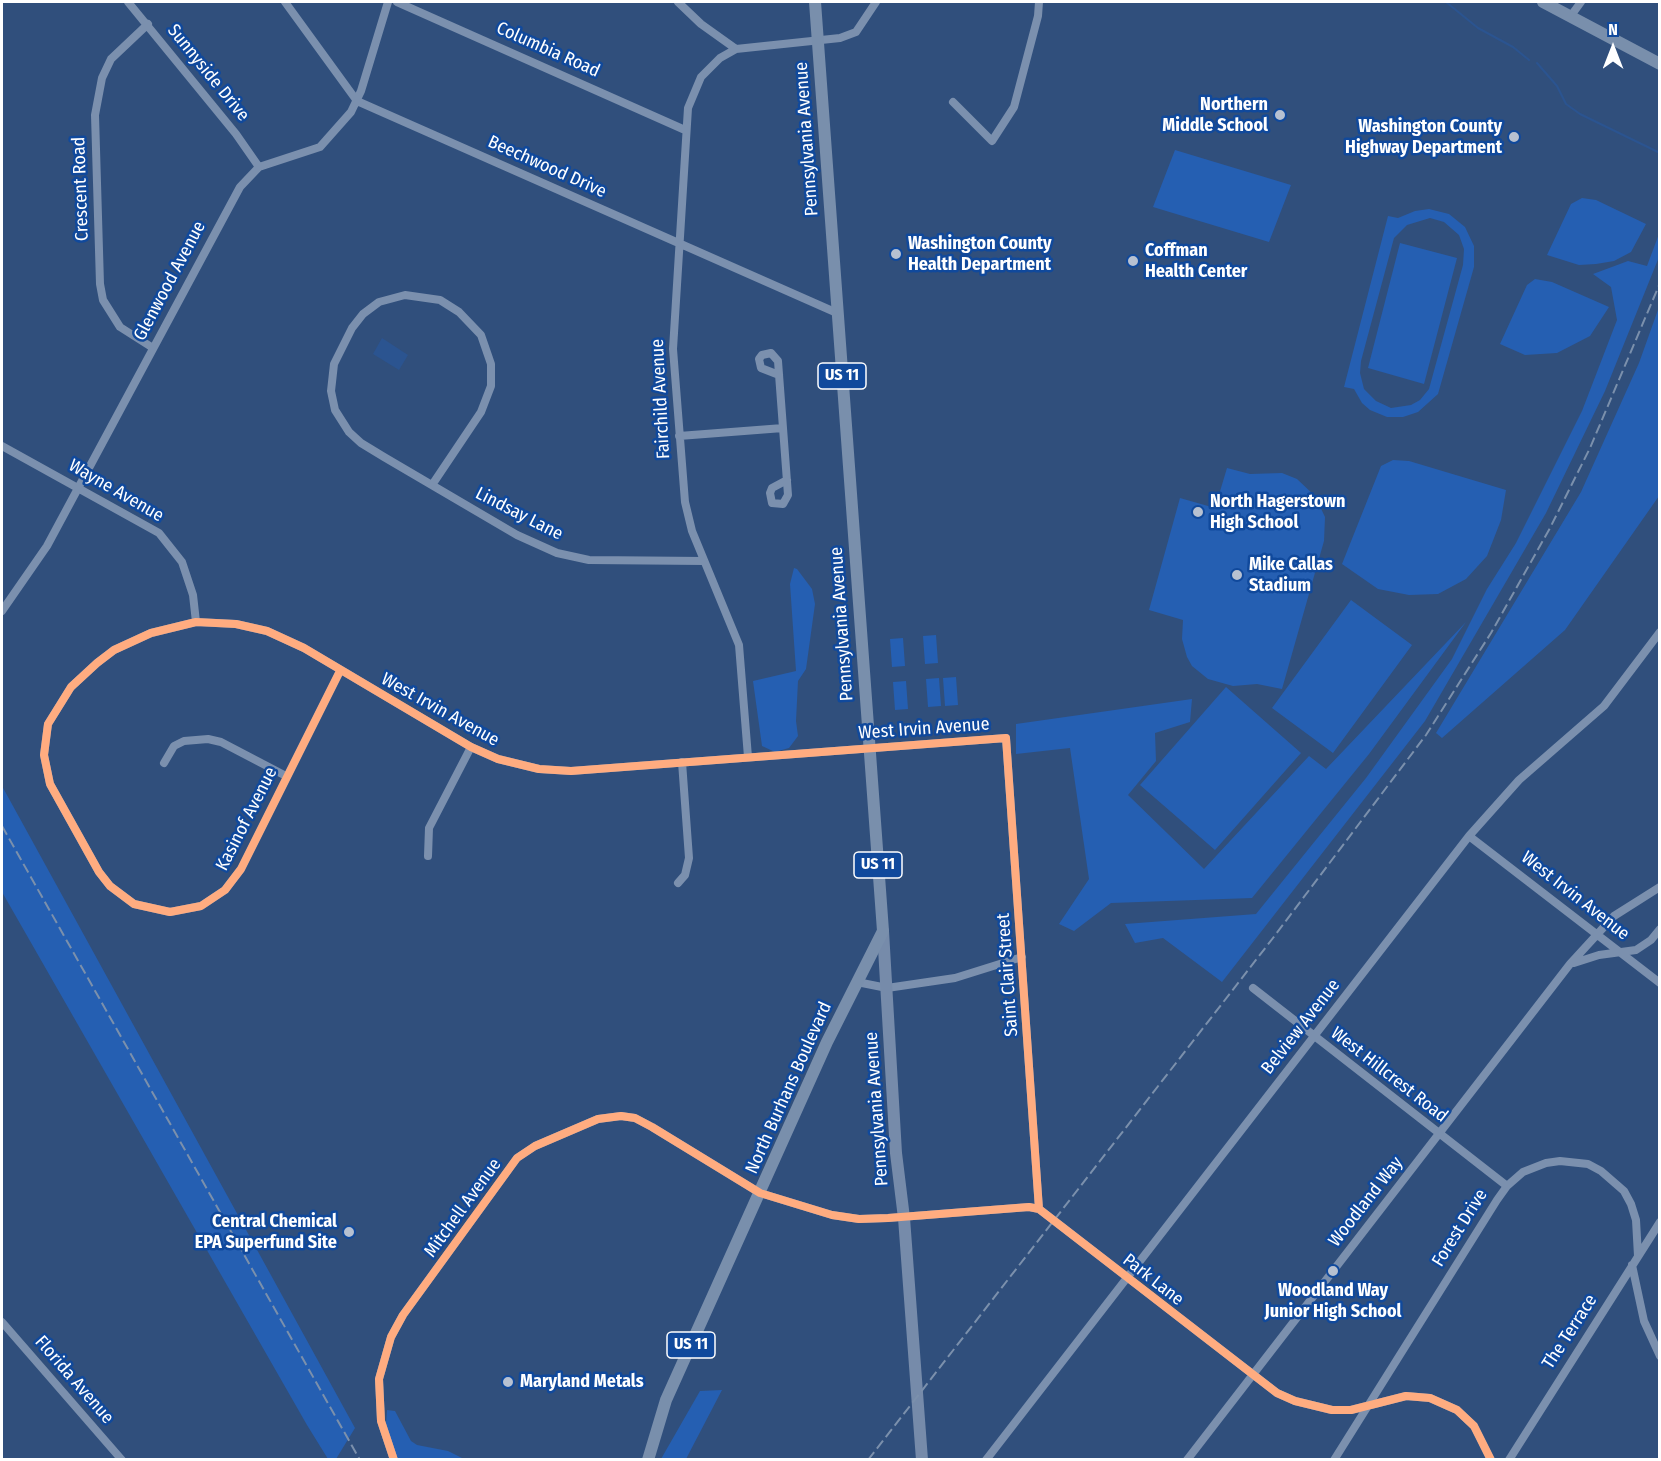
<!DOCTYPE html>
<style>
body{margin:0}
#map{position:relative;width:1661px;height:1461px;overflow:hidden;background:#304f7c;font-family:"Fira Sans Condensed",sans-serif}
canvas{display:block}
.frame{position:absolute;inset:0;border:3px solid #fff;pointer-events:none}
.north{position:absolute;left:1583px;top:18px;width:60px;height:60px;-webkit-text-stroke:4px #10499c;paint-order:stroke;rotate:0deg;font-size:16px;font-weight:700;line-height:24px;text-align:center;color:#fff}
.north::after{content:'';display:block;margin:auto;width:21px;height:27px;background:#fff;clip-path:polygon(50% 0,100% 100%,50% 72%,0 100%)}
</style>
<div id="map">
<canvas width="1661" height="1461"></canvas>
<div class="frame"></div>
<div class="north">N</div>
</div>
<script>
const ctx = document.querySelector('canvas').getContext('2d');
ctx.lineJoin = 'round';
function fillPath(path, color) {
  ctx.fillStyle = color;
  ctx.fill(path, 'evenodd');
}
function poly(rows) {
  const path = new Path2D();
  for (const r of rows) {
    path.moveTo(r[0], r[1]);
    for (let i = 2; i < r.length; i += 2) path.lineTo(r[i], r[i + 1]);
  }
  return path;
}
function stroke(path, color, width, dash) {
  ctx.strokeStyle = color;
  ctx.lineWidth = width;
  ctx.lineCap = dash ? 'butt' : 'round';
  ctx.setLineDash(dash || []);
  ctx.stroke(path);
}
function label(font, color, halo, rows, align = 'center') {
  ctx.font = font + ' "Fira Sans Condensed",sans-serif';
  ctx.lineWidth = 5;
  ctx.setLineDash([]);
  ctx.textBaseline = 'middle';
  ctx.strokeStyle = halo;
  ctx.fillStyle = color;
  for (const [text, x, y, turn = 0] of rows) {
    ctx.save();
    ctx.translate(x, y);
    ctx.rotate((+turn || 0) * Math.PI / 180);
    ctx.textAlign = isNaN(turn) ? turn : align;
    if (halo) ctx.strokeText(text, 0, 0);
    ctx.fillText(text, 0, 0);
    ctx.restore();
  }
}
const green = poly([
 [1175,150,1291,185,1269,242,1153,207],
 [1582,198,1596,200,1646,224,1631,252,1614,261,1596,264,1579,265,1547,255,1571,204],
 [1429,209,1449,214,1465,227,1474,246,1474,267,1438,394,1418,412,1403,417,1387,417,1370,410,1362,403,1354,389,1344,387,1388,216,1398,218,1415,211],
 [1430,218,1444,222,1459,235,1464,249,1463,265,1429,389,1420,400,1411,405,1391,408,1376,401,1364,389,1360,373,1361,361,1394,238,1407,225],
 [1659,234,1659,257,1605,391,1546,513,1425,721,1222,982,1163,938,1135,943,1125,924,1256,914,1366,778,1452,659,1487,589,1516,543,1582,411,1617,320,1611,287,1593,274,1628,261,1647,266],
 [1400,243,1457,258,1424,384,1368,368],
 [1535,279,1552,282,1609,307,1590,336,1557,353,1525,355,1500,344,1527,285],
 [1659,307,1659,496,1565,630,1442,738,1436,733,1581,492,1639,363],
 [1393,460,1409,461,1506,490,1501,520,1487,556,1466,579,1438,594,1409,595,1378,589,1342,564,1381,466],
 [1227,468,1250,474,1282,473,1297,479,1315,496,1325,517,1324,541,1282,689,1257,684,1233,686,1208,679,1192,666,1187,657,1182,639,1183,620,1149,610,1180,498,1215,508],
 [794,568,797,569,812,589,815,604,806,669,798,681,796,721,798,736,789,748,775,752,762,746,753,681,796,671,790,584],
 [1351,600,1412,645,1333,753,1272,708],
 [1466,622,1369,754,1252,898,1111,903,1074,931,1059,924,1089,879,1070,748,1016,754,1016,724,1192,699,1190,722,1155,733,1156,761,1128,795,1204,869,1309,756,1326,769],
 [936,635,938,663,925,664,923,636],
 [903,638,905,666,892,667,890,639],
 [956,677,958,705,945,706,943,678],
 [939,678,941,706,928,707,926,679],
 [906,681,908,709,895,710,893,682],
 [1226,687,1301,753,1215,850,1140,785],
 [2,786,355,1428,336,1459,328,1459,307,1425,2,892],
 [722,1390,686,1459,661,1459,700,1391],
 [387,1410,395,1411,411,1441,417,1445,448,1451,464,1459,396,1459,386,1424]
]);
const water = poly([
 [382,338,408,355,399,370,373,354]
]);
const stream = poly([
 [1446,2,1478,28,1513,47,1529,60],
 [1537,63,1557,86,1566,104,1580,114,1660,153]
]);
const minor = poly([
 [128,2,236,134,259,167],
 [285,2,357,101,837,313],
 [397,2,685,130],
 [678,2,701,24,736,49,840,38,856,32,876,2],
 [1570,17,1581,2],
 [148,24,111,59,102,78,95,115,100,284,103,300,120,327,153,348],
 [736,49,720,58,701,77,688,108,673,349,685,502,692,531,739,645,748,757],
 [953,102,992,141,1014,107,1038,16,1039,2],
 [779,375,761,368,759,359,762,355,771,353,778,361,788,495,783,504,772,503,770,493,772,488,787,480],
 [679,436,783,428],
 [2,446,159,533,182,562,193,595,196,622],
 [432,485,481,412,491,386,491,364,481,335,459,312,440,300,405,295,379,302,363,314,352,328,334,364,331,391,335,410,349,432,361,443,384,457,517,535,557,553,589,560,704,561],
 [2,611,47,546,240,187,259,167,320,147,351,112,361,91,388,2],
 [340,671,241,869,225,890,201,906,170,912,134,904,110,886,99,872,50,784,44,755,48,724,71,687,97,663,114,650,151,633,196,622,236,624,267,631,304,648,471,747,498,759,539,769,571,771,1006,738,1039,1209],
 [164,763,174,746,184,741,208,739,221,742,286,776],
 [1469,836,1660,983],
 [428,856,429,828,471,747],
 [678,883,685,875,689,858,682,762],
 [1574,963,1599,955,1636,950,1651,940,1660,929],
 [857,982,887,988,955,978,1022,957],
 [1253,988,1507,1186],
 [1632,1265,1644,1321,1660,1356],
 [2,1322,122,1460],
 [394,1460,381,1421,379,1379,391,1337,403,1315,517,1158,535,1146,598,1119,621,1116,635,1118,652,1127,760,1193,832,1215,859,1219,888,1218,1029,1207,1039,1209,1277,1393,1295,1401,1332,1410,1351,1410,1406,1396,1430,1398,1457,1410,1474,1426,1491,1460],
 [986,1460,1469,836,1519,780,1604,706,1660,632],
 [1187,1460,1570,964,1614,916,1660,887],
 [1334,1460,1497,1200,1507,1186,1523,1172,1546,1163,1560,1161,1588,1164,1601,1171,1624,1191,1631,1204,1636,1220,1638,1256],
 [1509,1460,1660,1222]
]);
const secondary = poly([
 [883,931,896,1153,904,1218,922,1460]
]);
const primary = poly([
 [1543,2,1660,64],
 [648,1460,666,1400,827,1042,883,931,815,2]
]);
const rail = poly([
 [2,826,360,1460],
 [868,1460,1273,938,1426,735,1491,633,1550,528,1590,448,1660,283]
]);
const cycleway = poly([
 [340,671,241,869,225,890,201,906,170,912,134,904,110,886,99,872,50,784,44,755,48,724,71,687,97,663,114,650,151,633,196,622,236,624,267,631,304,648,471,747,498,759,539,769,571,771,1006,738,1039,1209],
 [394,1460,381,1421,379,1379,391,1337,403,1315,517,1158,535,1146,598,1119,621,1116,635,1118,652,1127,760,1193,832,1215,859,1219,888,1218,1029,1207,1039,1209,1277,1393,1295,1401,1332,1410,1351,1410,1406,1396,1430,1398,1457,1410,1474,1426,1491,1460]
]);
const markers = [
 [1280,115,6,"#b7c1d1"],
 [1514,137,6,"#b7c1d1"],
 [896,254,6,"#b7c1d1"],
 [1133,261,6,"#b7c1d1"],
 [1198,512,6,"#b7c1d1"],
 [1237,575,6,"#b7c1d1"],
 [349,1232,6,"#b7c1d1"],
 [1333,1271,6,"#b7c1d1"],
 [508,1382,6,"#b7c1d1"]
];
const shields = [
 [842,376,48],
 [878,865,48],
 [691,1345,48]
];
const shieldNames = [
 ["US 11",842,376],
 ["US 11",878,865],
 ["US 11",691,1345]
];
const streetNames = [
 ["Columbia Road",548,50,24],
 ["Sunnyside Drive",208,73,51],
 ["Pennsylvania Avenue",807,139,-94],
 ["Beechwood Drive",547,167,24],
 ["Crescent Road",81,189,-92],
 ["Glenwood Avenue",170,281,-62],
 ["Fairchild Avenue",661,399,-93],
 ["Wayne Avenue",116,491,30],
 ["Lindsay Lane",519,514,27],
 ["Pennsylvania Avenue",842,624,-94],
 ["West Irvin Avenue",440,710,29],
 ["West Irvin Avenue",924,729,-4],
 ["Kasinof Avenue",247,819,-63],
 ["West Irvin Avenue",1575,896,38],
 ["Saint Clair Street",1008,975,-94],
 ["Belview Avenue",1301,1027,-52],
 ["West Hillcrest Road",1389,1075,38],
 ["North Burhans Boulevard",789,1088,-66],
 ["Pennsylvania Avenue",877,1109,-94],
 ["Woodland Way",1366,1202,-52],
 ["Mitchell Avenue",463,1208,-54],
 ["Forest Drive",1460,1228,-58],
 ["Park Lane",1153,1280,38],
 ["The Terrace",1570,1332,-57],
 ["Florida Avenue",74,1380,49]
];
const poiNames = [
 ["Northern",1268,105,"right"],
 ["Middle School",1268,126,"right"],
 ["Washington County",1502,127,"right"],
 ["Highway Department",1502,148,"right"],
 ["Washington County",908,244],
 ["Health Department",908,265],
 ["Coffman",1145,251],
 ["Health Center",1145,272],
 ["North Hagerstown",1210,502],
 ["High School",1210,523],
 ["Mike Callas",1249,565],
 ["Stadium",1249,586],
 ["Central Chemical",337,1222,"right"],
 ["EPA Superfund Site",337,1243,"right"],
 ["Woodland Way",1333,1291,"center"],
 ["Junior High School",1333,1312,"center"],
 ["Maryland Metals",520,1382]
];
fillPath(green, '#255fb2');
fillPath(water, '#2b5490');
stroke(stream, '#2b5490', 2);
stroke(minor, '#7b90ae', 8);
stroke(secondary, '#768baa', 12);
stroke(primary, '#798fac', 12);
stroke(rail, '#7b90ac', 2, [10, 4.5]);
stroke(cycleway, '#ffac80', 8);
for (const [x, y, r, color] of markers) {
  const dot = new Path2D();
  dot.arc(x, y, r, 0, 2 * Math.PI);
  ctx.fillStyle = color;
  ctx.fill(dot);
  stroke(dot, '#10499c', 2);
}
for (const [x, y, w] of shields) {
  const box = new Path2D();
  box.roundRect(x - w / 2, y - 13, w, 26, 4.5);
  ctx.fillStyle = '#10499c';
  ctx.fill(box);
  stroke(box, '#fff', 1.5);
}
label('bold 16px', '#fff', null, shieldNames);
label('18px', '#fff', '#10499c', streetNames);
label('bold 18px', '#fff', '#10499c', poiNames, 'left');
</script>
